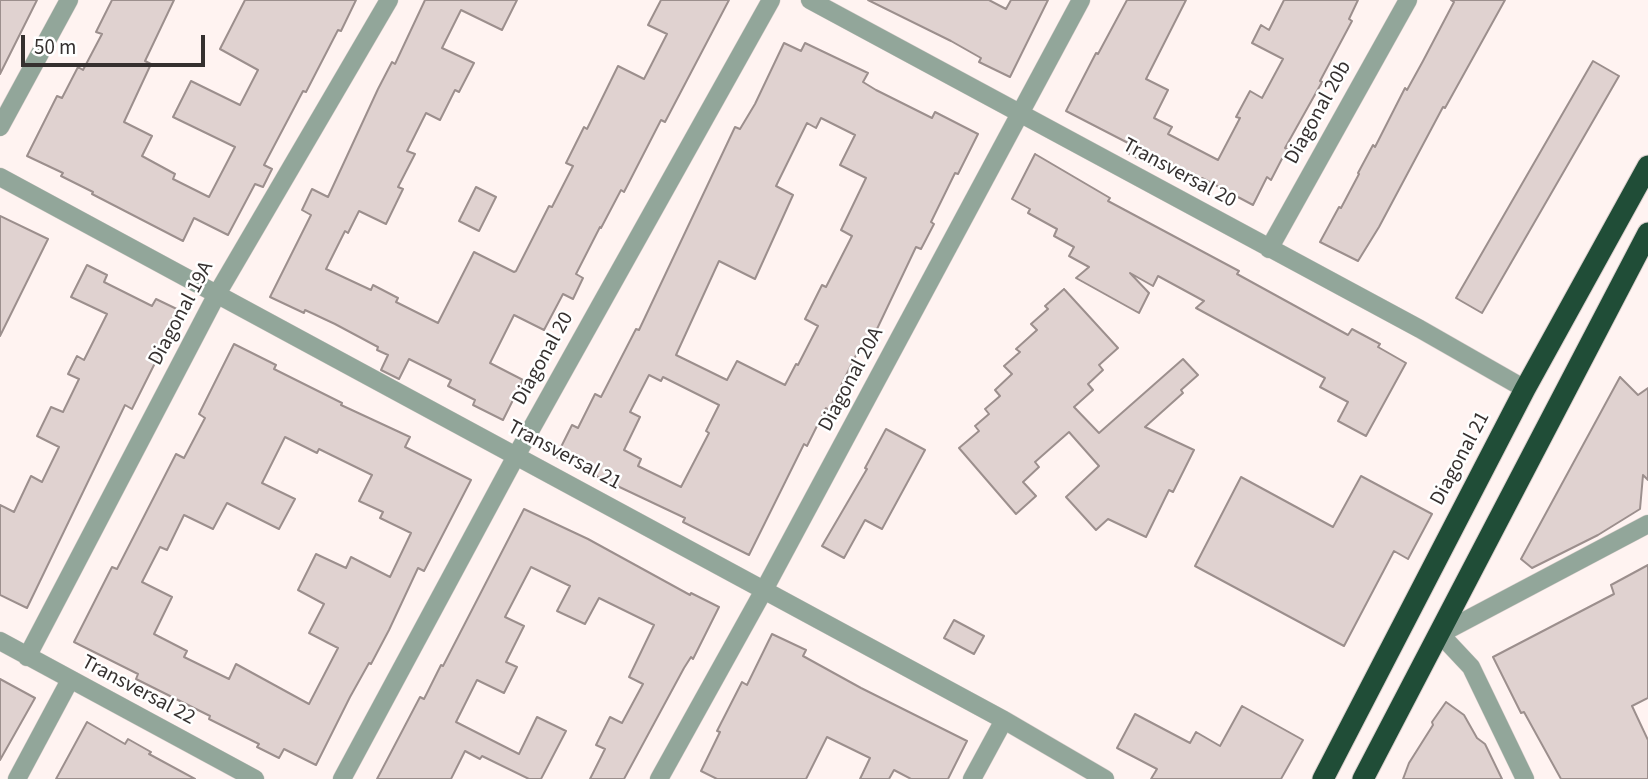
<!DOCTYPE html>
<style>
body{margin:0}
#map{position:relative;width:1648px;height:779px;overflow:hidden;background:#fff3f1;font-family:"Source Sans 3",sans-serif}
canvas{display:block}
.scale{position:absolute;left:21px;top:35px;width:184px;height:32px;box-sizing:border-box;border:4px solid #35302f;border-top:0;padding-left:9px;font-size:21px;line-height:24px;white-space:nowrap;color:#35302f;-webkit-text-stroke:5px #fff;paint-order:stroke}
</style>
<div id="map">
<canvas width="1648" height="779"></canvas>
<div class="scale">50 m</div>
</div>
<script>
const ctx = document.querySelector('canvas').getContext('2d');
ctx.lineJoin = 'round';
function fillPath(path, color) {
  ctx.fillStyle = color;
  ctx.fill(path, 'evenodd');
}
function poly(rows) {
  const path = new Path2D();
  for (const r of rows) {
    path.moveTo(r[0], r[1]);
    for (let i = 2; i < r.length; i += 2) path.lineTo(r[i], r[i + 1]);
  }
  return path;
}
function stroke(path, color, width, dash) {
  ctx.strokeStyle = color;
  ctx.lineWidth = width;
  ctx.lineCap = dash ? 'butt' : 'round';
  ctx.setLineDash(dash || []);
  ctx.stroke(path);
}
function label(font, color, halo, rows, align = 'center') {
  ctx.font = font + ' "Source Sans 3",sans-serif';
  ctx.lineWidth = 5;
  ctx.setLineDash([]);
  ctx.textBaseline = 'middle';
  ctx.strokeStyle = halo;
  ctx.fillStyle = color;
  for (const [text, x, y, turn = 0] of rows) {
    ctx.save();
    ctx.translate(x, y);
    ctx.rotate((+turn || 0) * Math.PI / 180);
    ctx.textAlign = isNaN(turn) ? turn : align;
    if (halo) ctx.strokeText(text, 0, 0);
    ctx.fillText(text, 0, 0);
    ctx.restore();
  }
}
const building = poly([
 [0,0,37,0,0,74,0,0],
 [112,0,174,0,145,61,151,64,124,122,152,136,142,156,175,174,173,179,209,197,235,147,173,117,191,81,240,105,258,70,220,49,245,0,356,0,341,31,338,30,306,92,303,91,264,165,272,169,263,187,255,184,228,235,194,218,183,241,92,194,93,192,61,176,63,173,27,156,57,96,62,98,78,67,83,70,102,34,96,32,112,0],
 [425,0,517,0,502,30,461,10,442,48,474,63,459,92,455,90,440,120,426,113,407,151,415,154,398,187,403,189,386,224,359,211,348,233,345,231,326,269,371,290,373,285,398,298,396,302,438,323,474,252,514,272,516,271,549,206,552,207,573,166,566,163,584,127,587,129,618,66,644,79,667,34,648,25,661,0,729,0,665,122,661,120,624,192,621,190,601,228,600,227,576,274,583,278,573,299,563,294,544,330,514,315,490,363,523,380,503,420,473,405,475,400,448,386,451,380,409,359,399,379,381,370,388,355,377,350,378,347,335,324,305,310,304,313,270,297,311,215,302,210,312,189,328,197,378,89,392,62,395,64,425,0],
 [868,0,989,0,1006,9,1011,0,1048,0,1010,77,979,62,981,58,951,41,868,0],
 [1127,0,1186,0,1146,79,1168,90,1154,118,1172,127,1168,134,1218,160,1240,118,1236,117,1250,91,1262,98,1283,59,1252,43,1261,25,1269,30,1284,0,1358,0,1349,19,1352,21,1320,81,1322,82,1285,148,1287,149,1271,180,1267,177,1253,205,1202,178,1200,183,1155,160,1152,166,1126,152,1130,144,1066,111,1096,53,1098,54,1127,0],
 [1451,0,1505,0,1445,108,1443,107,1379,227,1358,261,1320,242,1339,207,1341,208,1359,174,1358,173,1373,145,1375,147,1405,88,1407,90,1423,61,1454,2,1451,0],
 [784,43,801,51,805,43,868,73,863,82,876,90,932,118,935,112,978,134,958,174,955,173,931,222,934,224,921,249,916,247,867,350,860,347,829,410,826,408,807,446,804,444,749,555,683,522,685,518,556,457,572,425,578,428,595,394,601,397,636,329,639,330,735,127,740,129,755,104,784,43],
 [821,118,855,135,840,165,866,178,841,230,852,236,826,287,822,285,805,319,818,326,798,365,796,364,785,385,737,361,727,380,676,355,719,261,755,279,793,195,776,186,807,123,816,128,821,118],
 [649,375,661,381,663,377,719,405,706,431,709,433,681,487,638,466,641,459,624,450,640,417,630,412,649,375],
 [1593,61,1619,76,1482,313,1456,298,1593,61],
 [1035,154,1110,198,1108,201,1239,271,1237,274,1348,335,1352,329,1380,344,1378,347,1406,363,1366,436,1338,421,1348,402,1320,387,1325,378,1196,308,1204,301,1158,276,1153,286,1130,273,1149,293,1139,313,1076,278,1089,267,1069,256,1074,247,1054,236,1057,229,1028,213,1030,209,1012,199,1035,154],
 [476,187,496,197,479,231,459,221,476,187],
 [0,216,48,239,0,336,0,216],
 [87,265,107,275,104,282,152,306,156,299,185,313,161,361,157,359,132,409,125,405,27,608,0,595,0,505,14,512,31,476,42,482,59,447,37,436,51,407,63,412,79,379,68,374,77,356,84,360,107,314,71,297,87,265],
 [1064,289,1118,348,1099,365,1103,370,1088,384,1093,390,1074,407,1099,433,1183,359,1198,375,1181,390,1183,393,1145,427,1194,450,1173,492,1169,490,1146,537,1108,519,1096,530,1066,497,1099,466,1069,432,1035,462,1039,467,1023,482,1036,496,1016,514,959,448,979,431,975,426,989,414,985,409,1000,396,995,390,1012,374,1004,366,1020,352,1016,349,1037,330,1031,324,1048,309,1045,306,1064,289],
 [234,344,276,365,274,369,342,403,341,405,410,437,405,447,471,480,424,571,418,568,389,630,371,664,369,663,350,697,316,765,284,749,279,758,257,747,259,744,209,719,210,716,136,679,138,674,74,642,112,567,117,569,176,454,184,458,205,418,199,414,234,344],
 [285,437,317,453,319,449,372,475,359,501,383,512,380,518,411,533,390,577,351,557,346,568,316,554,298,590,324,604,309,633,338,648,309,704,236,664,229,679,184,657,187,651,154,634,172,597,142,582,160,547,167,550,184,515,213,529,227,503,279,529,295,499,262,483,285,437],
 [1620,377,1638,395,1648,388,1648,480,1643,475,1640,509,1598,535,1532,568,1521,559,1620,377],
 [886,429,925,450,882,529,865,520,844,558,822,546,867,469,865,468,886,429],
 [1361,476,1432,514,1408,559,1394,551,1344,646,1195,566,1241,477,1333,527,1361,476],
 [524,509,588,539,690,595,691,593,719,607,693,659,691,657,684,668,624,779,590,779,605,749,596,745,610,717,622,723,643,684,629,677,654,625,599,598,585,624,557,611,570,586,531,567,505,617,524,626,506,662,517,667,504,693,477,680,456,722,519,754,537,717,566,731,541,779,529,779,482,756,480,759,465,751,451,779,377,779,420,697,424,699,441,665,443,666,524,509],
 [1648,565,1648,698,1632,706,1648,740,1648,779,1561,779,1524,712,1521,713,1493,657,1614,594,1611,585,1648,565],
 [954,620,984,636,974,654,944,638,954,620],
 [772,634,806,650,803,656,861,688,967,741,948,779,911,779,894,770,889,779,860,779,870,758,827,737,806,779,717,779,701,771,720,732,717,731,742,682,747,685,772,634],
 [0,679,35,698,0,760,0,679],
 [1446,702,1464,715,1477,738,1485,744,1502,779,1403,779,1409,763,1433,725,1432,722,1446,702],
 [1242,706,1303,740,1281,779,1151,779,1157,769,1117,748,1135,714,1190,743,1196,732,1220,746,1242,706],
 [87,722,125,744,128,739,151,752,149,754,195,779,56,779,87,722]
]);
const street = poly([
 [810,0,1420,329,1525,389],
 [0,127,69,0],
 [0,177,1004,720,1105,779],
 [1269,249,1408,0],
 [0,641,255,779],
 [27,657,217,294,389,0],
 [17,779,70,680],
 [342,779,516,456,771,0],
 [659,779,764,590,1081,0],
 [972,779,1004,720],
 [1525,779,1471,667,1440,634,1648,524]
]);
const highway = poly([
 [1323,779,1525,389,1648,166],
 [1363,779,1648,233]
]);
const streetNames = [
 ["Diagonal 20b",1319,113,-61],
 ["Transversal 20",1179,174,28],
 ["Diagonal 19A",182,314,-62],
 ["Diagonal 20",544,359,-61],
 ["Diagonal 20A",852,380,-62],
 ["Transversal 21",564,456,28],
 ["Diagonal 21",1461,459,-62],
 ["Transversal 22",138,691,28]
];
fillPath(building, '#e0d2d0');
stroke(building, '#9c8f8d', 2);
stroke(street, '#dbd0ce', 19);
stroke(highway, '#dbd0ce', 23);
stroke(street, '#92a69a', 18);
stroke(highway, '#204d37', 21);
label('21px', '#35302f', '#fff', streetNames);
</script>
